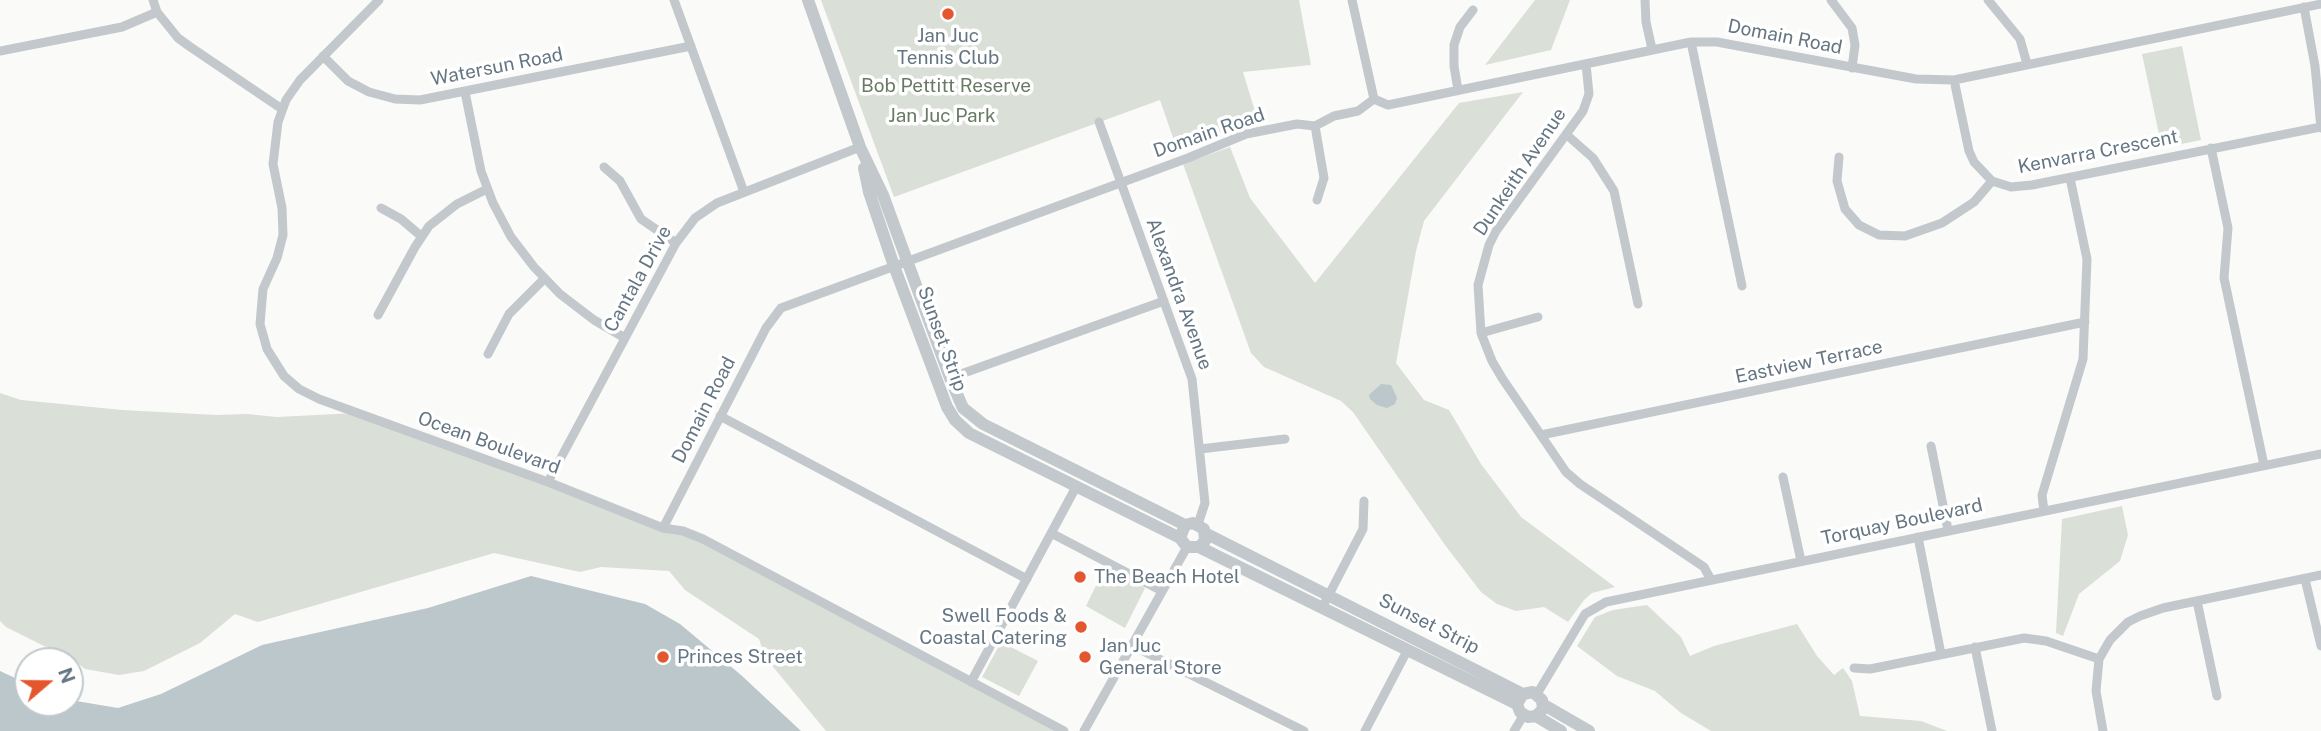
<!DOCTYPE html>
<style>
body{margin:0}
#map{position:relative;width:2321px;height:731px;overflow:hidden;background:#fafaf8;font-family:"Public Sans",sans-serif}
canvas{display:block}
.north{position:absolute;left:14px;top:647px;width:70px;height:70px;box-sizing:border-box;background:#fff;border:2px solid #c1c8cd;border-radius:50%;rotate:70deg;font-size:19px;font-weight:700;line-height:28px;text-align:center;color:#657683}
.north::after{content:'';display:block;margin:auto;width:24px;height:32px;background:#e4572e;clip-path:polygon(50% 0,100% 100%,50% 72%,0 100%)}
</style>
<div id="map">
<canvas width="2321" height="731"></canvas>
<div class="north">N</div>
</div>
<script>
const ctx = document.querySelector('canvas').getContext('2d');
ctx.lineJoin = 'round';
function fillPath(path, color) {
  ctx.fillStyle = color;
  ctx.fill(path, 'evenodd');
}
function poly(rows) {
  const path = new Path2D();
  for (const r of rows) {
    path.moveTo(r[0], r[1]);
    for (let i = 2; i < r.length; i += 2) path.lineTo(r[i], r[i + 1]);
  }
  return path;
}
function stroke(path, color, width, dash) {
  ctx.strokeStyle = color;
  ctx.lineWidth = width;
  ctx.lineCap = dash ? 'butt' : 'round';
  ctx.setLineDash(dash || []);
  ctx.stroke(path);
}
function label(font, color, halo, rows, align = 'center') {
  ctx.font = font + ' "Public Sans",sans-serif';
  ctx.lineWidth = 7;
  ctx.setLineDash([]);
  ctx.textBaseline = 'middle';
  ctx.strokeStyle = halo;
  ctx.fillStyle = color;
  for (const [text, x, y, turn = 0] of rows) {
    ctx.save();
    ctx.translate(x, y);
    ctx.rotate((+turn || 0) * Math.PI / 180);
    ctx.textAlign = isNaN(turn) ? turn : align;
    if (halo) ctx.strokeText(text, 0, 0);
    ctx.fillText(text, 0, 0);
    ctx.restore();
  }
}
const green = poly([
 [821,0,1299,0,1311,65,1243,72,1258,121,1233,127,1178,152,1160,100,894,197],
 [1535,0,1570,0,1551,50,1485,65],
 [2182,46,2201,140,2162,148,2142,54],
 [1523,92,1424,221,1416,251,1396,363,1424,400,1449,410,1481,464,1521,517,1615,587,1592,593,1584,600,1568,622,1544,607,1516,611,1497,604,1481,592,1445,545,1353,412,1341,401,1264,367,1251,353,1183,164,1230,147,1250,198,1315,283,1459,103],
 [0,393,21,400,122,410,216,415,247,414,277,417,356,413,683,531,1064,731,826,731,765,657,759,639,685,590,669,571,601,567,580,572,494,553,258,622,235,614,200,643,144,671,119,675,85,669,64,652,44,646,6,627,0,621],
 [2122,506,2128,535,2120,561,2079,594,2063,636,2056,633,2062,519],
 [1105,567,1145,588,1125,628,1086,606],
 [1647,605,1681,637,1690,656,1714,646,1797,624,1817,656,1834,675,1843,668,1852,681,1860,716,1921,721,1947,731,1711,731,1681,713,1655,691,1617,676,1577,646,1595,617,1613,610],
 [1001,642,1038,661,1019,696,982,677]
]);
const water = poly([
 [1381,384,1391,385,1397,398,1395,404,1387,408,1377,405,1370,399,1369,395],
 [531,576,645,604,680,624,741,675,801,731,0,731,0,671,28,684,28,703,70,703,70,700,118,708,161,694,262,645,428,608]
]);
const minor = poly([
 [153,0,157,12],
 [379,0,300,80,286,100,278,122,273,164,282,208,283,235,277,258,263,289,260,324,267,349,284,376,299,389,319,399,548,482,663,528,683,531,703,539,1064,731],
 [674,0,744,192],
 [1352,0,1374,99],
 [1645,0,1646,22,1652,49],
 [1831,0,1852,28,1855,45,1852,68],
 [1988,0,2020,39,2027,64],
 [2304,7,2315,66,2321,128],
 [1691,42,1742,286],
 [0,51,122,27,157,12,178,38,189,46,282,109],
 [323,56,348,81,369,92,395,99,420,100,691,46],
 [1586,64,1589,94,1583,111,1496,231,1489,245,1478,285,1481,333,1492,361,1502,378,1566,472,1580,484,1704,567,1711,580],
 [1954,80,1969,151,1974,162,1992,181,2011,187,2032,185,2321,127],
 [1458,90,1454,66,1454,45,1460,27,1473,10],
 [465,92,481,171,493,203,511,237,534,267,560,294,594,320,625,338],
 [1099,122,1192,379,1205,503,1198,524],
 [1315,126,1324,178,1317,200],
 [1567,135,1593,158,1614,191,1638,304],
 [2211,148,2228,228,2224,278,2264,465],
 [1839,157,1837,181,1845,209,1859,225,1879,235,1905,236,1942,223,1974,202,1992,181],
 [604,167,620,181,641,219,676,243],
 [381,208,401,219,421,236],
 [378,315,415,247,429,226,457,204,487,189],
 [1481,333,1538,317],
 [488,354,509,314,544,279],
 [950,378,1164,301],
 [720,416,1027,579],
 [1541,435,2085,322],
 [1931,446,1948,530],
 [1200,449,1285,439],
 [1783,477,1801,561],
 [548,482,676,243,695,218,717,203,860,147],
 [2044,511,2042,495,2083,359,2087,259,2070,178],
 [663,528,766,328,781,308,1188,158,1246,134,1297,124,1315,126,1334,116,1358,111,1374,99,1388,105,1691,42,1717,42,1916,79,1954,80,2321,4],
 [1051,533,1162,591],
 [1918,537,1941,654],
 [2305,579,2321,646],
 [2197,601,2217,696],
 [1322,608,1363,529,1364,501],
 [1131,645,1304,731],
 [1975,647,1992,731],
 [1854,668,1870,669,2024,638,2046,641,2099,659],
 [971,682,1076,487],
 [1537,694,1585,614,1606,602,2321,454],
 [1084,731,1187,547],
 [1365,731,1407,651],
 [1514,731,1523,716],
 [2103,731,2096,691,2099,659,2110,640,2128,622,2140,616,2163,608,2321,575]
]);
const tertiary = poly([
 [808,0,860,147,883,195,950,378,963,408,983,424,1185,525],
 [864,168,869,192,894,266,947,407,955,420,969,433,981,439,1180,538],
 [1205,533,1523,694],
 [1199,547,1205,541,1204,529,1193,523,1185,525,1180,538,1187,547,1199,547,1517,704],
 [1544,705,1589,731],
 [1536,716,1543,709,1542,700,1533,692,1523,694,1517,704,1520,712,1528,717,1536,716,1561,731]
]);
const markers = [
 [948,14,7,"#e4572e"],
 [1080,577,7,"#e4572e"],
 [1081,627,7,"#e4572e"],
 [663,657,7,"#e4572e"],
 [1085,657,7,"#e4572e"]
];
const poiNames = [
 ["Jan Juc",948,36,"center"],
 ["Tennis Club",948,58,"center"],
 ["The Beach Hotel",1094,577],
 ["Swell Foods &",1067,616,"right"],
 ["Coastal Catering",1067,638,"right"],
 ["Jan Juc",1099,646],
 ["General Store",1099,668],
 ["Princes Street",677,657]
];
const streetNames = [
 ["Domain Road",1785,37,11],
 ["Watersun Road",497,67,-11],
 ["Domain Road",1209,133,-19],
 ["Kenvarra Crescent",2098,152,-11],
 ["Dunkeith Avenue",1520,172,-56],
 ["Cantala Drive",638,279,-61],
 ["Alexandra Avenue",1179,294,70],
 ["Sunset Strip",942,339,70],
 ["Eastview Terrace",1809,362,-12],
 ["Domain Road",704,410,-63],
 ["Ocean Boulevard",489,443,20],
 ["Torquay Boulevard",1902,522,-12],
 ["Sunset Strip",1429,624,27]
];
const parkNames = [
 ["Bob Pettitt Reserve",946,86],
 ["Jan Juc Park",942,116]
];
fillPath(green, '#dadfd7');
fillPath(water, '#bbc7cb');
stroke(minor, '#c3c8cc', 9);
stroke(tertiary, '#c3c8cc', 12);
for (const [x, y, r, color] of markers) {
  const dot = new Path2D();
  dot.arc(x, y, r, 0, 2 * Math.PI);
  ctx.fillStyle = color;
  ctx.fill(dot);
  stroke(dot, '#fff', 2.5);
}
label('19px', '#657683', '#fff', poiNames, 'left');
label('19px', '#657683', '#fff', streetNames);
label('19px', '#687a64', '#fff', parkNames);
</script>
